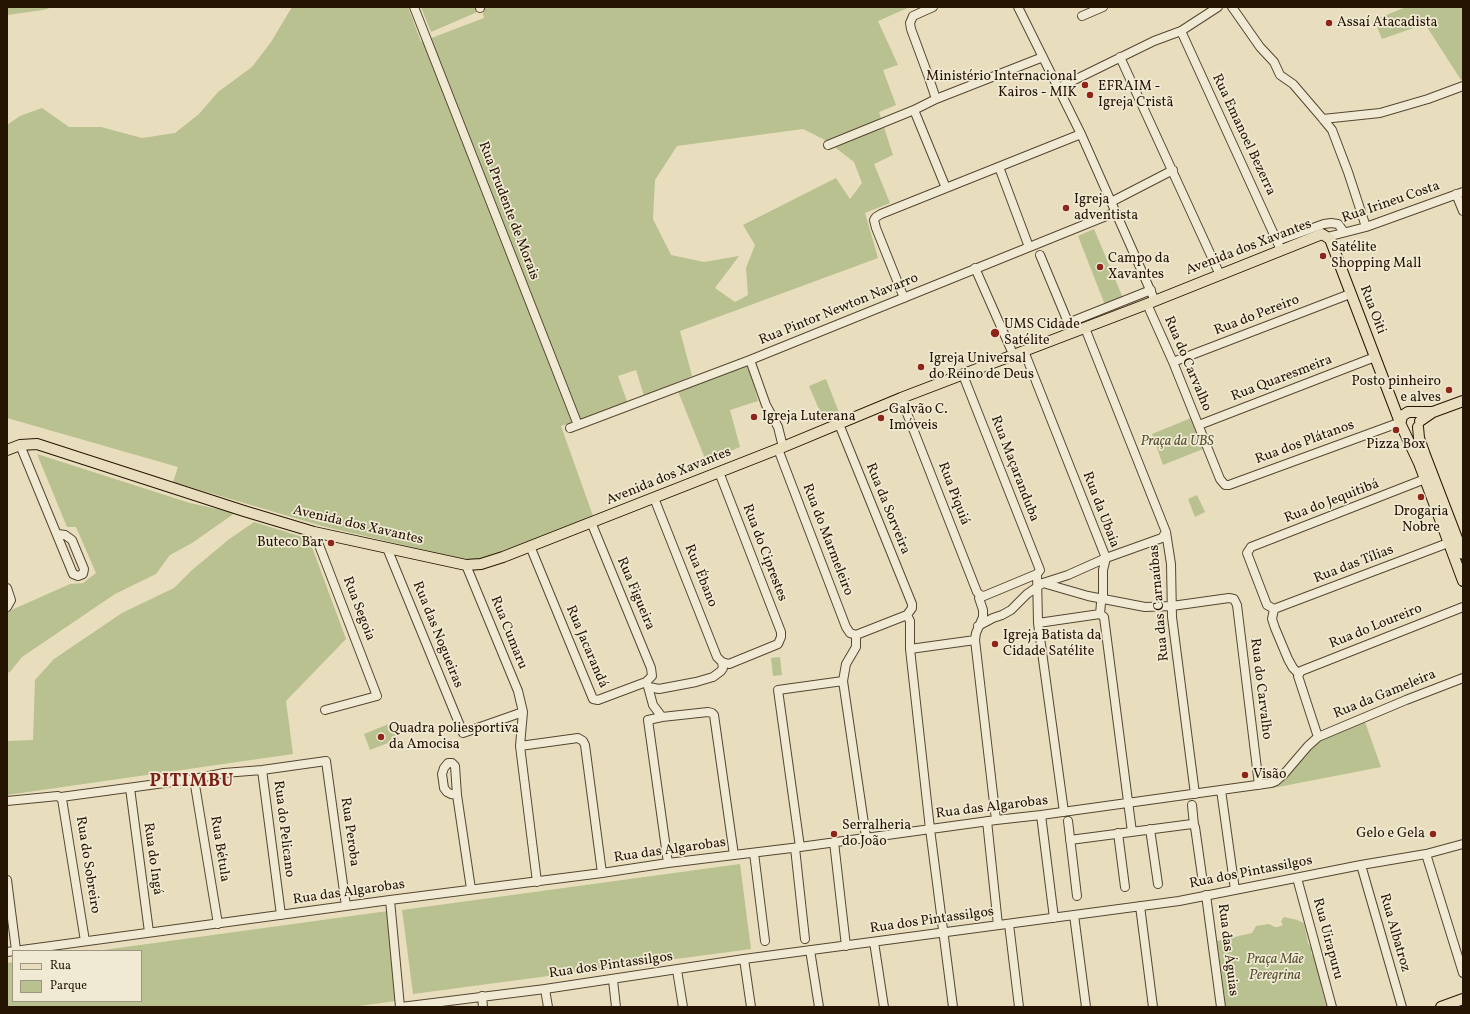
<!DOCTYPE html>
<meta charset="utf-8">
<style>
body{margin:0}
#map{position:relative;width:1470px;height:1014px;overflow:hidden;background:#e8debd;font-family:Vollkorn,serif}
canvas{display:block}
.frame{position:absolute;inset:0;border:8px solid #261402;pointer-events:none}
.legend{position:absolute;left:12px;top:950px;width:130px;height:52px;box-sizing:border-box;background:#f0ead4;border:1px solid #9f9480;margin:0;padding:5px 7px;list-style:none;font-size:12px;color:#261402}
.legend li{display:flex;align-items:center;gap:8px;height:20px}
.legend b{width:20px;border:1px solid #9f9480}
</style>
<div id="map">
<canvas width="1470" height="1014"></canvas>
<div class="frame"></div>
<ul class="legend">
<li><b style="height:5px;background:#e8debd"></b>Rua</li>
<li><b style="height:11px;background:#b8c18f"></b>Parque</li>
</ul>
</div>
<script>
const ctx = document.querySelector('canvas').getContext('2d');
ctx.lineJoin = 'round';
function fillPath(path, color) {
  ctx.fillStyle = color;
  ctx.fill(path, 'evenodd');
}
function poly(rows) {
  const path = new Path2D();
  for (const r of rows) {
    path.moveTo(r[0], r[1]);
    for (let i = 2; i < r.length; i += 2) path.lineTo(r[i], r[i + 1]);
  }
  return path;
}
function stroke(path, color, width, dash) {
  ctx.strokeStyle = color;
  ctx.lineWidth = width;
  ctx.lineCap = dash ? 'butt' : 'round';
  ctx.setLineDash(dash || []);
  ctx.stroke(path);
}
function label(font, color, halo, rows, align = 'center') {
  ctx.font = font + ' Vollkorn,serif';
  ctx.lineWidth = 3.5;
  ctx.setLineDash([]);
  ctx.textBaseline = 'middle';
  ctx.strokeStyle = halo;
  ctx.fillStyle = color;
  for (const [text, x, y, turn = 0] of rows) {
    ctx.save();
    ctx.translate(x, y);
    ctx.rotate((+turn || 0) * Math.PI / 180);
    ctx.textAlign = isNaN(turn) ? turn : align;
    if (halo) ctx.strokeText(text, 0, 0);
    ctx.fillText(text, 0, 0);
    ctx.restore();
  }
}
const green = poly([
 [7,7,53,7,43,10,7,15],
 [292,7,408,7,421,42,484,18,482,10,431,32,421,7,910,7,878,21,898,65,883,70,896,105,879,112,893,155,874,164,890,203,865,213,878,258,680,331,692,376,644,396,636,370,618,376,628,404,561,426,593,516,482,559,467,560,322,526,173,482,178,467,7,418,7,125,20,116,42,108,69,127,101,127,142,138,175,133,199,114,218,92,252,67,271,42],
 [803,129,827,141,854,162,862,183,850,199,836,178,743,225,755,245,746,268,748,295,735,302,715,288,739,256,704,262,671,255,653,219,655,180,677,146],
 [1406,7,1463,7,1463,79,1461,80,1425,24,1382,39,1374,20],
 [1094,229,1123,298,1105,305,1078,236],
 [748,364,758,401,730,410,740,447,706,461,677,389],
 [826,379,840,415,824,421,809,386],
 [1191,418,1203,449,1163,465,1152,434],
 [37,454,190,503,235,513,192,543,170,555,156,574,115,594,22,657,10,672,7,673,7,612,70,584,83,583,96,573,76,527,67,527],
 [1197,495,1205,512,1195,517,1188,499],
 [254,522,309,539,346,639,286,701,293,754,7,795,7,741,33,740,35,680,54,659,122,613,174,588,191,571,228,540],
 [780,657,782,675,773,676,771,658],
 [1365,722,1381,767,1273,788,1273,785,1313,746,1321,739],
 [391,723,398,739,370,750,364,734],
 [740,864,751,949,413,994,402,910],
 [388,911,396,1001,352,1007,7,1007,7,963,13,962,13,1001,141,1001,141,951,96,951],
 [1284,917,1297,920,1304,923,1308,943,1312,949,1311,954,1314,954,1323,986,1321,986,1327,1007,1226,1007,1217,941,1252,933,1256,926,1269,924,1275,927,1278,927,1283,925,1281,921]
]);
const minor = poly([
 [414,7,578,425],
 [480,7,480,8],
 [933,7,913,16,910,23,911,29,928,75,936,99],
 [1018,7,1081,134,1155,301],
 [1232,7,1260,47,1274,62,1280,75,1293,84,1323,119,1332,130,1348,172,1366,227],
 [1082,16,1103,7],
 [1181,31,1281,250],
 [1120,57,1220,275],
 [1058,88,1154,41,1181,31,1218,7],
 [914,110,946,188],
 [1323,119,1380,113,1428,99,1463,86],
 [828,145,914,110,936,99,1043,57],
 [999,167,1029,247],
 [1456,194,1463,211],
 [1111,202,1173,170],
 [1327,237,1366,227,1463,192],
 [1277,241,1324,224,1331,223,1338,224,1344,232],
 [1040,255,1070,327],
 [975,268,1013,354],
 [904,298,876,228,874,220,876,217,881,214,1081,134],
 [1147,304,1173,362,1220,479,1225,485,1229,485,1401,422],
 [1068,323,1151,290],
 [1085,328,1166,532,1171,564,1172,617,1195,794],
 [1024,351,1106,558,1103,570,1103,599,1101,603,1100,614,1104,617,1132,832],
 [750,360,766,405,778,427,783,447],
 [1173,362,1350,294],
 [901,398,977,592,980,595,984,596,1037,574,1040,570,963,375],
 [839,424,912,604,912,608,907,615,856,635],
 [1199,425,1375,357],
 [570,428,750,360,1116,212],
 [20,445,73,574,78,576,83,574,84,569,72,540,65,535,58,534],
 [778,449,846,627,850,633,856,635],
 [1425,479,1251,547,1247,553,1267,605,1274,609,1448,543],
 [654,498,717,657,722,662,729,664,778,644,781,637,781,632,719,472],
 [314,532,377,696,325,710],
 [530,546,593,699,598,700,646,682,652,676,651,668,591,522],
 [387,548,463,733,523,712],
 [466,565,518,691,523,712,520,746,537,882],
 [1037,574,1038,623,1064,812],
 [1043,583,1088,596,1145,607,1172,606,1229,598,1234,599,1237,605,1259,785],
 [7,588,11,600,7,607],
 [980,595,979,598,983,610,983,617,976,633,975,640,996,820],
 [1274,609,1272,619,1275,628,1288,659,1293,668,1299,674],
 [907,615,910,621,910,649,930,829,953,1007],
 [1038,623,1100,614],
 [978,626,993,618,1002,615,1011,610,1027,594,1043,583,1068,575,1106,558,1159,539,1162,538,1166,532],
 [856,635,856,647,846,664,843,681,866,837],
 [910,649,975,640],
 [647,683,653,705,662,717],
 [649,687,659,689,696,682,713,677,721,671,723,668,722,662],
 [1318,737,1298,676,1301,671,1463,607],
 [520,746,578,738,583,741,585,745,602,873],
 [262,770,281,915],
 [194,779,218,924],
 [130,788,149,932],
 [1221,790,1235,890],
 [457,795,451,794,447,792,444,788,442,774,444,768,448,763,452,763,455,766,457,795,471,889],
 [61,797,194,779,224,773,262,770,326,761,346,906],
 [7,801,58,796,62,799,85,941],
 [1192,805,1194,825],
 [1041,815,1054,918],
 [987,821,998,925],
 [1068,821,1077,896],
 [1150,829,1158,884],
 [1118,833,1125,887],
 [1070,840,1192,824,1195,827,1202,876],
 [834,842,846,946],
 [800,847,778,690,843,681],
 [795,848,805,939],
 [754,853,765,941],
 [1426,854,1463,973],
 [668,863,648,720,662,717,708,712,712,713,714,715,734,855],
 [1361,865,1402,1007],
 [1297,878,1332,1007],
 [7,880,16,950],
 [1206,895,1221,1007],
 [390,900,400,1007],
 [1140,906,1153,1007],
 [1074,915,1086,1007],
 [1009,924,1019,1007],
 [874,942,884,1007],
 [810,950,819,1007],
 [7,952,390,900,602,873,668,863,800,847,996,820,1041,815,1271,783,1276,781,1284,774,1308,746,1318,737,1406,700,1463,678],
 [744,959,751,1007],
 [677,970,683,1007],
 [613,980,616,1007],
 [545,989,548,1007],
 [482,996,483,1007],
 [401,1007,545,989,744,959,1179,901,1361,865,1426,854,1463,844]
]);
const major = poly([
 [1401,421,1402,416,1408,412,1433,412],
 [1420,421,1433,412,1463,401],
 [1418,427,1419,438,1425,455,1463,554],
 [7,450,20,445,37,444,244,511,314,532,466,565,481,564,503,557,783,447,901,398,1147,304,1322,234,1330,239,1401,425,1419,463,1463,581],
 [1441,1007,1463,999]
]);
const markers = [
 [1329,23,4,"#8f2418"],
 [1085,85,4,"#8f2418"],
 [1090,95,4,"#8f2418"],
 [1066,208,4,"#8f2418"],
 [1323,256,4,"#8f2418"],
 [1100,267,4,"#8f2418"],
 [995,333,5,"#8f2418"],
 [921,367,4,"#8f2418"],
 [1449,390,4,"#8f2418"],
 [754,417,4,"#8f2418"],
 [881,418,4,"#8f2418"],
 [1396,430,4,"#8f2418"],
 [1421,497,4,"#8f2418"],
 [331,543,4,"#8f2418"],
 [995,644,4,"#8f2418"],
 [381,737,4,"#8f2418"],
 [1245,775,4,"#8f2418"],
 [834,834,4,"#8f2418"],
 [1433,834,4,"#8f2418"]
];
const poiNames = [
 ["Assaí Atacadista",1337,23],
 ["Ministério Internacional",1077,77,"right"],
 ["Kairos - MIK",1077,93,"right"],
 ["EFRAIM -",1098,87],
 ["Igreja Cristã",1098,103],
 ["Igreja",1074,200],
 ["adventista",1074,216],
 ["Satélite",1331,248],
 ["Shopping Mall",1331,264],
 ["Campo da",1108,259],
 ["Xavantes",1108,275],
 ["UMS Cidade",1004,325],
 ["Satélite",1004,341],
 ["Igreja Universal",929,359],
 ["do Reino de Deus",929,375],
 ["Posto pinheiro",1441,382,"right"],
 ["e alves",1441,398,"right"],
 ["Galvão C.",889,410],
 ["Imóveis",889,426],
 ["Igreja Luterana",762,417],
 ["Pizza Box",1396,445,"center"],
 ["Drogaria",1421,512,"center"],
 ["Nobre",1421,528,"center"],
 ["Buteco Bar",323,543,"right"],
 ["Igreja Batista da",1003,636],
 ["Cidade Satélite",1003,652],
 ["Quadra poliesportiva",389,729],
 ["da Amocisa",389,745],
 ["Visão",1253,775],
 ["Serralheria",842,826],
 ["do João",842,842],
 ["Gelo e Gela",1425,834,"right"]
];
const streetNames = [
 ["Rua Emanoel Bezerra",1243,135,65],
 ["Rua Irineu Costa",1391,203,-19],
 ["Rua Prudente de Morais",508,211,69],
 ["Avenida dos Xavantes",1249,248,-21],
 ["Rua Pintor Newton Navarro",839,310,-22],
 ["Rua Oiti",1372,310,69],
 ["Rua do Pereiro",1257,316,-21],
 ["Rua do Carvalho",1187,364,67],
 ["Rua Quaresmeira",1282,379,-21],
 ["Rua dos Plátanos",1305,443,-20],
 ["Rua Maçaranduba",1014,469,69],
 ["Avenida dos Xavantes",669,477,-22],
 ["Rua Piquiá",953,494,69],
 ["Rua do Jequitibá",1332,502,-21],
 ["Rua da Sorveira",887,509,68],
 ["Rua da Ubaia",1100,510,69],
 ["Avenida dos Xavantes",358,526,13],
 ["Rua do Marmeleiro",827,540,69],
 ["Rua do Ciprestes",764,553,69],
 ["Rua das Tílias",1354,565,-21],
 ["Rua Ébano",700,576,68],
 ["Rua Figueira",635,594,67],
 ["Rua das Carnaúbas",1160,603,-95],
 ["Rua Segoia",358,609,69],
 ["Rua do Loureiro",1376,627,-22],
 ["Rua Cumaru",508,633,68],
 ["Rua das Nogueiras",437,635,68],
 ["Rua Jacarandá",586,647,67],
 ["Rua do Carvalho",1260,689,83],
 ["Rua da Gameleira",1385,695,-22],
 ["Rua das Algarobas",992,808,-7],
 ["Rua do Pelicano",283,829,83],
 ["Rua Peroba",349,832,82],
 ["Rua Bétula",219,849,81],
 ["Rua das Algarobas",670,851,-8],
 ["Rua do Ingá",152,859,82],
 ["Rua do Sobreiro",87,865,81],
 ["Rua dos Pintassilgos",1251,873,-11],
 ["Rua das Algarobas",349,893,-8],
 ["Rua dos Pintassilgos",932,921,-8],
 ["Rua Albatroz",1394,933,74],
 ["Rua Uirapuru",1327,939,75],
 ["Rua das Águias",1227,950,83],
 ["Rua dos Pintassilgos",611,966,-8]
];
const parkNames = [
 ["Praça da UBS",1177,442],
 ["Praça Mãe",1275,960],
 ["Peregrina",1275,976]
];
const districtNames = [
 ["PITIMBU",192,783]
];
fillPath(green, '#b8c18f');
stroke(minor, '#564631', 10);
stroke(major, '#261402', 12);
stroke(minor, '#f0ead4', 8);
stroke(major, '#e8debd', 10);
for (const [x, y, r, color] of markers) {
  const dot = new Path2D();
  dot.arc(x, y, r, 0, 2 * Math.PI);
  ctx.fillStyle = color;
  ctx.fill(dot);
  stroke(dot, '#f0ead4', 1.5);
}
label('14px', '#261402', '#f0ead4', poiNames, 'left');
label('14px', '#261402', '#f0ead4', streetNames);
label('italic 14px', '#595133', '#f0ead4', parkNames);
ctx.letterSpacing = '1px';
label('bold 18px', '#7a1f14', '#f0ead4', districtNames);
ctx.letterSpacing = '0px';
</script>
